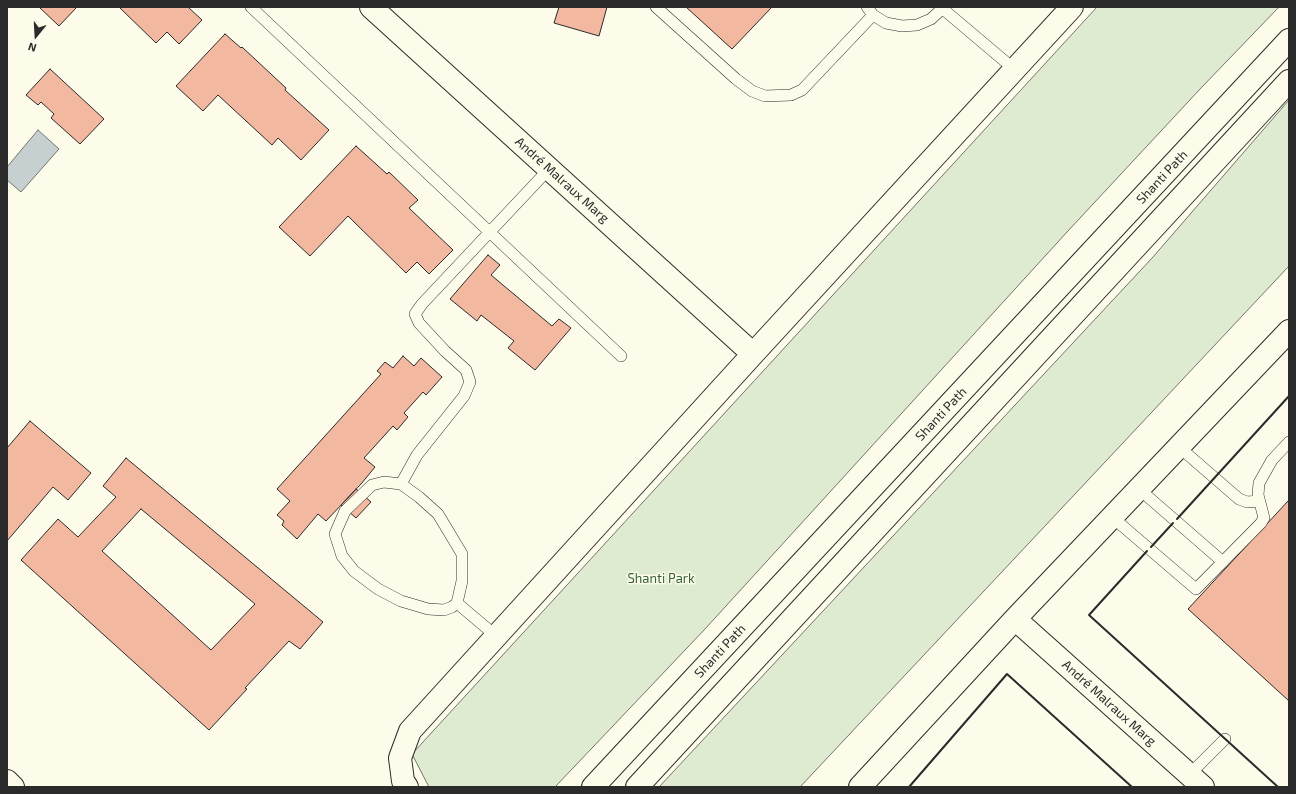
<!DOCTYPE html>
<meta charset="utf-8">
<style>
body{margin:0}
#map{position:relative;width:1296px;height:794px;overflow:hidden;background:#fdfbea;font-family:"Exo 2",sans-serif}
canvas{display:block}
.frame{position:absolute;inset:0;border:8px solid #2b2b2b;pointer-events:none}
.north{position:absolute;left:16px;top:16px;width:40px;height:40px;-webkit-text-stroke:3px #fdfbea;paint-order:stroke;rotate:198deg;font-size:11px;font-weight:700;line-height:16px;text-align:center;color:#2b2b2b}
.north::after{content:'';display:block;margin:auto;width:14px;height:18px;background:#2b2b2b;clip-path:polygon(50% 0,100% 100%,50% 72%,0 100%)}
</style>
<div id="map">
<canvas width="1296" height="794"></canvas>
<div class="frame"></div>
<div class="north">N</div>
</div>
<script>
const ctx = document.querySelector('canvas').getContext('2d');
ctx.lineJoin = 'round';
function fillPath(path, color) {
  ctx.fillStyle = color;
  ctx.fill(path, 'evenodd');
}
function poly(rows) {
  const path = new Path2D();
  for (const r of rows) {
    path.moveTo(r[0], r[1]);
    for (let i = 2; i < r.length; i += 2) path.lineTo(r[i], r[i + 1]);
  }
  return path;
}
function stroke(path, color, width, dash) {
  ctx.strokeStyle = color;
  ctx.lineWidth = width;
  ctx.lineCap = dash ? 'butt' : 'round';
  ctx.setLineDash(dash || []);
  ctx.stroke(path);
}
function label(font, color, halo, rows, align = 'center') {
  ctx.font = font + ' "Exo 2",sans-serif';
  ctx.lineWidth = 3;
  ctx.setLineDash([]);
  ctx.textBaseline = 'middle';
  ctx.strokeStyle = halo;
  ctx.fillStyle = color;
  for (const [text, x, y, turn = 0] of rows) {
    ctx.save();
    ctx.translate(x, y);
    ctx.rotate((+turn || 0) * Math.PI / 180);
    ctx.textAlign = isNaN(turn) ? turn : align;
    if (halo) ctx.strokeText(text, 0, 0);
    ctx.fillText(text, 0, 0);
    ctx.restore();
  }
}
const green = poly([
 [1097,7,1279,7,1201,88,1067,232,705,629,555,787,429,787,412,754,1097,7],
 [1289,100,1289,266,800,787,659,787,1153,257,1289,100]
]);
const water = poly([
 [38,130,59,149,21,192,7,180,7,167,38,130]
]);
const building = poly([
 [39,7,77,7,59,26,39,7],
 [119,7,188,7,202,20,179,44,167,32,156,43,119,7],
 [559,7,607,7,599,36,554,23,559,7],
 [686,7,772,7,732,49,686,7],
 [225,34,241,48,242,47,286,88,285,90,329,130,301,160,278,138,272,145,218,95,203,111,176,86,225,34],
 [50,69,104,119,80,144,51,118,54,114,41,102,38,105,26,95,50,69],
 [356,146,387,174,389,172,418,200,409,208,453,250,429,274,417,262,406,273,348,216,310,256,279,227,356,146],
 [488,255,500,265,491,275,552,326,559,319,571,328,535,370,508,348,514,341,481,315,477,321,450,299,488,255],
 [403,356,414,366,421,358,442,377,426,395,423,392,404,413,408,417,397,430,393,426,364,458,375,467,361,484,326,521,318,514,297,539,282,525,284,521,277,515,290,501,277,489,381,374,377,371,385,362,393,368,403,356],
 [30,421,91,473,68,500,53,487,7,541,7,448,30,421],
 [126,458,323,622,300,649,289,641,245,688,247,689,209,730,21,560,58,519,78,537,116,497,103,486,126,458],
 [141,509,255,604,211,650,102,551,141,509],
 [356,489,371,502,356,518,341,505,356,489],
 [1289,500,1289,701,1188,609,1289,500]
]);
const lane = poly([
 [251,7,621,356],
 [656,7,736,79,752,91,765,96,791,95,802,90,873,15],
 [867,7,873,15,886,23,902,26,917,25,931,19,944,7],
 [943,9,1014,69],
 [1179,447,1239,499,1247,502,1259,501],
 [384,482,401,484,419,497,438,514,462,554,462,581,457,603,452,607,444,610,428,609,401,601,378,589,354,571,342,556,335,534,345,511,372,485,384,482],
 [401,484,417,455,464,396,470,382,466,370,445,351,419,323,415,314,422,304,549,169],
 [1139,489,1223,562],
 [1112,517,1196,589,1261,523,1264,518,1258,495,1259,483,1272,460,1289,442],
 [457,603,496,636],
 [1189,775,1225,739]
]);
const street = poly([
 [371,7,753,354],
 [1015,619,1203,787],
 [407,787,403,781,400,758,410,731,753,354,1072,7],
 [860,787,1015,619,1289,331]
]);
const secondary = poly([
 [7,781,13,787],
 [593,787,1289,40],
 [637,787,1289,81]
]);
const wall = poly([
 [1177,519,1289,396],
 [1151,547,1173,523],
 [1147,551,1089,615,1278,787],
 [909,787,1007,674,1132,787]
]);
const streetNames = [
 ["Shanti Path",1162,177,-47],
 ["André Malraux Marg",562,180,42],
 ["Shanti Path",941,414,-47],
 ["Shanti Path",720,651,-47],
 ["André Malraux Marg",1109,703,42]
];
const parkNames = [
 ["Shanti Park",661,579]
];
fillPath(green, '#deebd1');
stroke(green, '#74746e', 1);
fillPath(water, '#c7d0d0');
stroke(water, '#74746e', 1);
fillPath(building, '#f2b8a0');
stroke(building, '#2b2b2b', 1);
stroke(lane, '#2b2b2b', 12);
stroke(street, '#2b2b2b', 24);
stroke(secondary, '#2b2b2b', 24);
stroke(lane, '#fdfbea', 11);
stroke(street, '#fdfbea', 22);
stroke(secondary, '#fdfbea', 22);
stroke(wall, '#2b2b2b', 2);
label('13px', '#2b2b2b', '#fdfbea', streetNames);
label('13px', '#34623c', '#fdfbea', parkNames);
</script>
